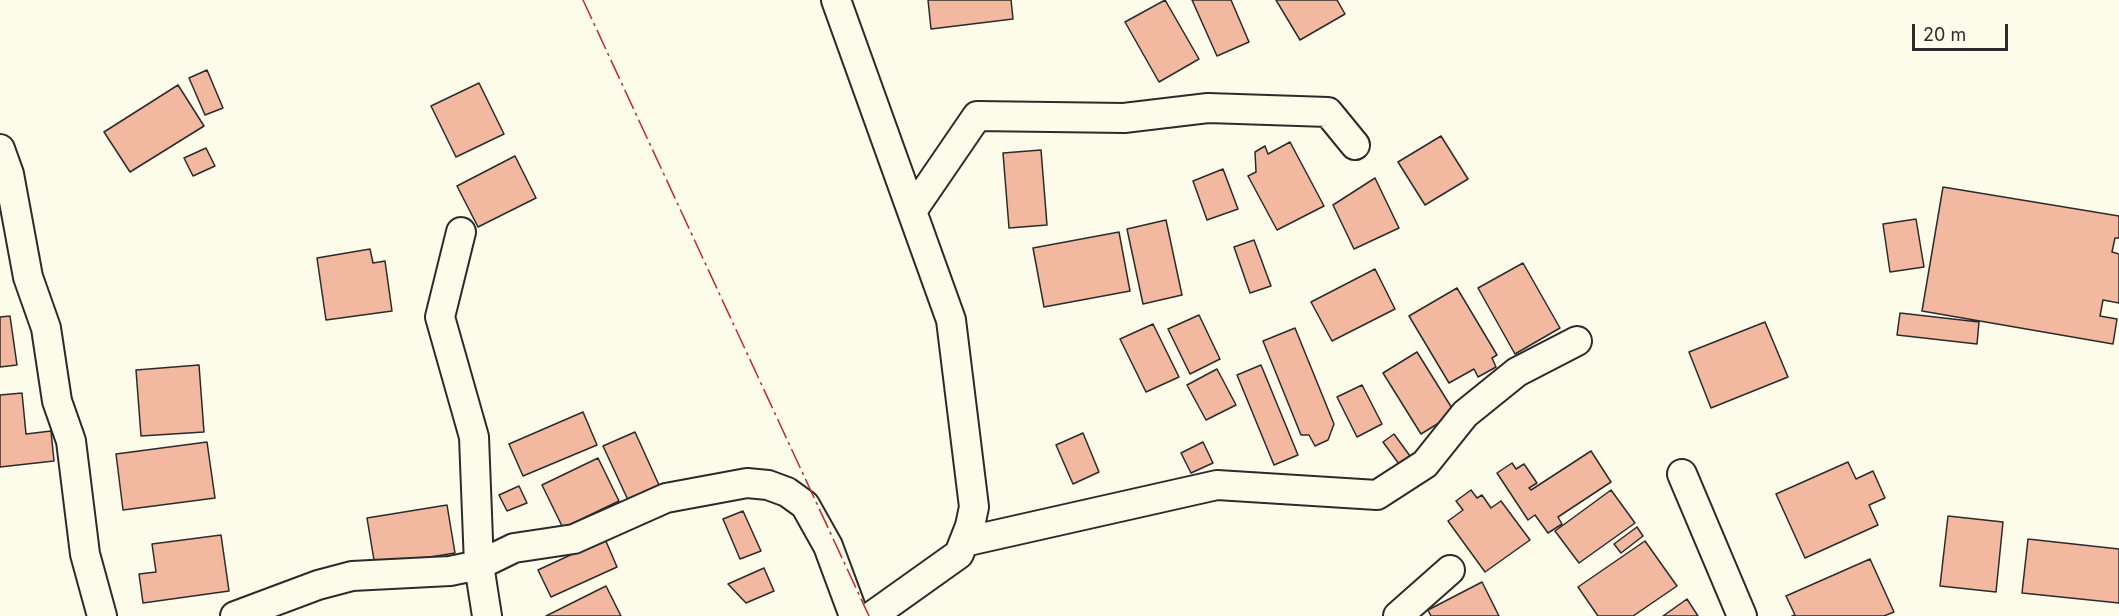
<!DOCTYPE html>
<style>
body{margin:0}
#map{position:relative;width:2119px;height:616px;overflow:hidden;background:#fdfbea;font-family:Inter,sans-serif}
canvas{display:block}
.scale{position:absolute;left:1912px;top:24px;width:96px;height:27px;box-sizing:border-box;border:3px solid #2b2b2b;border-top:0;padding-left:8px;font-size:18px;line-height:21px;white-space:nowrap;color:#2b2b2b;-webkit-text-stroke:4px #fdfbea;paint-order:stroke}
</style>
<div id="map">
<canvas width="2119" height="616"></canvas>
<div class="scale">20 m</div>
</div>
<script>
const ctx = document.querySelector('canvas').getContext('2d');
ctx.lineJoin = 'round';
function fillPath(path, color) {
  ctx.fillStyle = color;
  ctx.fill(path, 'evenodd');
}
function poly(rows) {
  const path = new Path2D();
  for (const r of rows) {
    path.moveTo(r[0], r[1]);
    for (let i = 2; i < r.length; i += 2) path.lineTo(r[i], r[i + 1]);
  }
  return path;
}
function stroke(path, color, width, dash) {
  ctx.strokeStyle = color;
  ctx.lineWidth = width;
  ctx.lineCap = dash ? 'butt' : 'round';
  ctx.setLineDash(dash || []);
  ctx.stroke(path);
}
const building = poly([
 [928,0,1011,0,1013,19,931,29,928,0],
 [1165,0,1199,59,1159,82,1125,22,1165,0],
 [1192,0,1231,0,1249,42,1217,56,1192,0],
 [1276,0,1337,0,1345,14,1300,40,1276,0],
 [207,70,223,108,205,115,189,78,207,70],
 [479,83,504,134,456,157,431,106,479,83],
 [178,85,204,126,130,172,104,132,178,85],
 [1441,136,1468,179,1425,205,1398,162,1441,136],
 [1290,142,1324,206,1277,230,1248,176,1256,172,1255,152,1265,146,1268,154,1290,142],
 [206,148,215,166,193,176,184,158,206,148],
 [1041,150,1047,225,1009,228,1003,153,1041,150],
 [515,156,536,198,478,227,457,186,515,156],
 [1223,169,1238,209,1207,220,1193,181,1223,169],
 [1375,178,1399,228,1354,249,1333,205,1375,178],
 [1943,187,2119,216,2119,238,2115,238,2112,252,2119,254,2119,303,2103,300,2100,316,2117,319,2113,344,1922,311,1943,187],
 [1916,219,1924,267,1890,272,1883,224,1916,219],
 [1166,220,1182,295,1143,304,1127,229,1166,220],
 [1119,232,1130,291,1044,307,1033,248,1119,232],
 [1254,240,1271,286,1250,293,1234,247,1254,240],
 [370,249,373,263,385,261,392,311,326,320,317,258,370,249],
 [1523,263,1560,328,1515,354,1478,288,1523,263],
 [1375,269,1395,309,1332,341,1311,302,1375,269],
 [1457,288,1497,355,1492,358,1496,367,1478,377,1474,369,1449,383,1409,316,1457,288],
 [1900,313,1979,322,1977,344,1897,335,1900,313],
 [1199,315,1220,359,1190,374,1168,329,1199,315],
 [10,316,17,365,0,367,0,317,10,316],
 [1765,322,1788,377,1711,408,1689,352,1765,322],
 [1153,324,1179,377,1146,392,1120,339,1153,324],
 [1295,328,1334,424,1328,440,1315,446,1309,435,1301,435,1263,341,1295,328],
 [1417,352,1455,413,1421,434,1383,373,1417,352],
 [199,365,204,432,141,436,136,370,199,365],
 [1261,365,1298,455,1274,465,1237,375,1261,365],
 [1217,369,1236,405,1206,420,1187,385,1217,369],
 [1362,385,1382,424,1357,437,1337,397,1362,385],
 [22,393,26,434,51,431,54,461,0,467,0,395,22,393],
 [583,412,597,445,523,476,509,444,583,412],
 [635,432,659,485,628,500,603,446,635,432],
 [1083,433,1099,472,1073,484,1056,445,1083,433],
 [1394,434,1410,456,1399,464,1383,442,1394,434],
 [207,442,215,498,123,510,116,454,207,442],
 [1203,442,1213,463,1191,473,1181,453,1203,442],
 [1591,451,1611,482,1558,517,1562,524,1548,533,1535,515,1528,520,1497,473,1512,463,1516,469,1524,464,1537,483,1529,488,1531,490,1591,451],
 [598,458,619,501,563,528,542,485,598,458],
 [1848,462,1856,479,1873,471,1885,498,1869,505,1878,525,1805,558,1776,494,1848,462],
 [519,486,527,503,507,511,499,495,519,486],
 [1471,490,1477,498,1482,495,1491,508,1501,501,1530,540,1485,572,1448,521,1463,510,1456,501,1471,490],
 [1611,490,1635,523,1579,563,1555,531,1611,490],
 [447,505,455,553,375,566,367,518,447,505],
 [743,511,761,551,740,559,723,519,743,511],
 [1948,516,2003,522,1996,592,1940,586,1948,516],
 [1637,527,1643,536,1621,553,1614,544,1637,527],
 [221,535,229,591,143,603,139,574,156,572,152,544,221,535],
 [605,539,617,567,551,597,538,570,605,539],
 [2028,539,2119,549,2119,603,2022,593,2028,539],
 [1645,541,1677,586,1633,616,1598,616,1578,587,1645,541],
 [1870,559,1894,612,1884,616,1792,616,1795,615,1786,596,1870,559],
 [764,568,774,591,746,603,728,584,764,568],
 [1482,582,1499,616,1431,616,1428,610,1482,582],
 [606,586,621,616,546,616,606,586],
 [1687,599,1698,616,1663,616,1687,599]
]);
const street = poly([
 [836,0,951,320,974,507,970,526,959,554,872,616],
 [0,149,9,174,28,277,46,328,57,401,71,441,85,554,102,616],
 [912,211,977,116,1124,118,1208,108,1328,112,1355,145],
 [461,232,440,317,474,437,479,565,487,616],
 [1682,474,1742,616],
 [964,542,1217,485,1377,495,1425,464,1465,414,1517,372,1577,341],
 [235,616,318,585,352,576,450,571,479,565,514,548,574,539,666,498,747,483,768,485,787,492,805,505,828,546,854,616],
 [1398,616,1450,570]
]);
const power = poly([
 [583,0,869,616]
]);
fillPath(building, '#f2b8a0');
stroke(building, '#2b2b2b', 1.5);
stroke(street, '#2b2b2b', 32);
stroke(street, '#fdfbea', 28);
stroke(power, '#c62828', 1.5, [21, 4.5, 3, 4.5]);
</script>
